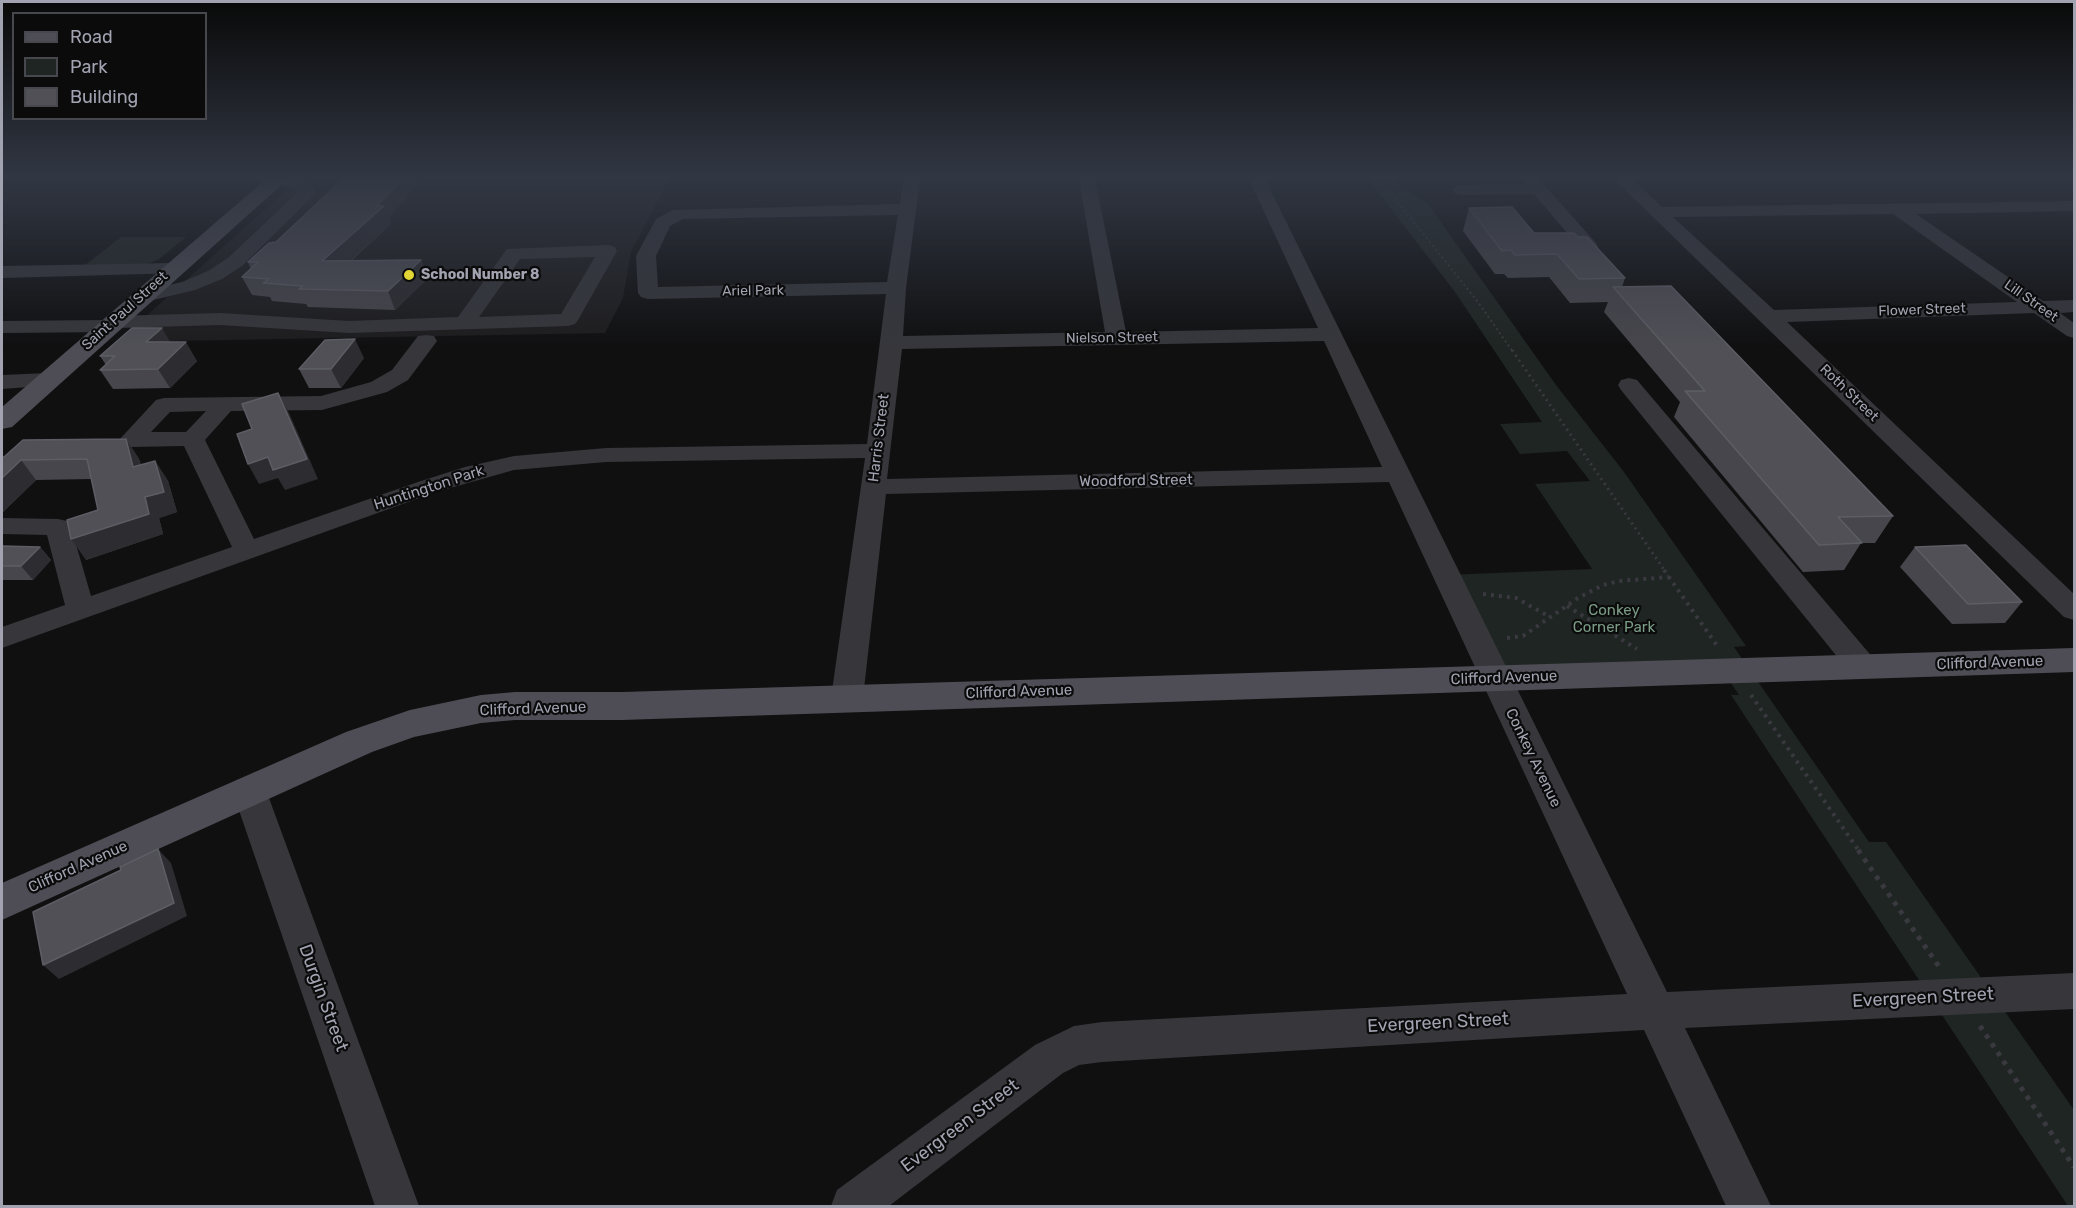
<!DOCTYPE html>
<style>
body{margin:0}
#map{position:relative;width:2076px;height:1208px;overflow:hidden;background:#101011;font-family:Rubik,sans-serif}
canvas{display:block}
.frame{position:absolute;inset:0;border:3px solid #a2a3b1;pointer-events:none}
.legend{position:absolute;left:12px;top:12px;width:195px;height:108px;box-sizing:border-box;background:#0b0b0c;border:2px solid #47484e;margin:0;padding:8px 10px;list-style:none;font-size:18px;color:#a2a3b1}
.legend li{display:flex;align-items:center;gap:12px;height:30px}
.legend b{width:30px;border:2px solid #47484e}
</style>
<div id="map">
<canvas width="2076" height="1208"></canvas>
<div class="frame"></div>
<ul class="legend">
<li><b style="height:8px;background:#4e4d55"></b>Road</li>
<li><b style="height:16px;background:#1f2522"></b>Park</li>
<li><b style="height:16px;background:#515057"></b>Building</li>
</ul>
</div>
<script>
const ctx = document.querySelector('canvas').getContext('2d');
ctx.lineJoin = 'round';
function fillPath(path, color) {
  ctx.fillStyle = color;
  ctx.fill(path, 'evenodd');
}
function poly(rows) {
  const path = new Path2D();
  for (const r of rows) {
    path.moveTo(r[0], r[1]);
    for (let i = 2; i < r.length; i += 2) path.lineTo(r[i], r[i + 1]);
  }
  return path;
}
function stroke(path, color, width, dash) {
  ctx.strokeStyle = color;
  ctx.lineWidth = width;
  ctx.lineCap = dash ? 'butt' : 'round';
  ctx.setLineDash(dash || []);
  ctx.stroke(path);
}
function label(font, color, halo, rows, align = 'center') {
  ctx.font = font + ' Rubik,sans-serif';
  ctx.lineWidth = 4.5;
  ctx.setLineDash([]);
  ctx.textBaseline = 'middle';
  ctx.strokeStyle = halo;
  ctx.fillStyle = color;
  for (const [text, x, y, turn = 0] of rows) {
    ctx.save();
    ctx.translate(x, y);
    ctx.rotate((+turn || 0) * Math.PI / 180);
    ctx.textAlign = isNaN(turn) ? turn : align;
    if (halo) ctx.strokeText(text, 0, 0);
    ctx.fillText(text, 0, 0);
    ctx.restore();
  }
}
const built = poly([
 [299,179,669,179,631,252,623,298,605,333,117,342]
]);
const green = poly([
 [1368,179,1393,179,1399,186,1428,204,1556,385,1624,472,1746,646,1734,647,1869,842,1886,842,2074,1110,2074,1206,2068,1206,1731,695,1739,695,1723,671,1495,678,1446,575,1592,569,1535,484,1590,481,1567,451,1520,454,1500,424,1542,422,1455,292],
 [121,237,186,237,158,260,146,264,85,265]
]);
const pathFar3 = poly([
 [1379,179,1478,302,1513,352]
]);
const pathFar2 = poly([
 [1512,350,1665,571]
]);
const pathFar1 = poly([
 [1664,570,1718,647],
 [1483,594,1516,598,1550,617],
 [1567,606,1637,649],
 [1507,638,1523,636,1578,598,1603,585,1619,581,1669,577],
 [1751,695,1859,851]
]);
const path = poly([
 [1858,850,1940,968],
 [1980,1026,2074,1167]
]);
const minor = poly([
 [269,179,295,179,311,183,315,194,242,266,222,279,195,290,141,303,134,301,131,297,134,293,182,282,208,271,228,258,297,193,297,190,271,183,269,179],
 [904,179,920,179,906,288,903,336,1105,332,1079,179,1095,179,1126,332,1318,328,1249,179,1265,179,1667,992,2074,973,2074,1009,1685,1028,1771,1206,1726,1206,1644,1030,1102,1062,1079,1065,1063,1073,889,1206,831,1206,837,1190,1035,1045,1074,1026,1102,1022,1627,994,1389,482,886,494,863,698,858,706,847,710,836,706,831,698,865,458,606,462,514,470,436,492,2,648,2,627,65,605,47,535,2,534,2,518,58,519,67,521,71,527,91,596,232,547,184,446,131,447,122,445,119,440,156,400,164,398,321,396,371,382,392,370,418,336,426,335,434,336,437,341,408,380,387,392,322,410,231,411,205,440,254,539,418,482,465,467,514,456,606,448,867,444,886,294,648,299,641,297,638,293,636,256,656,219,673,210,900,204,904,179],
 [898,215,887,282,658,287,656,256,670,226,683,219,898,215],
 [1324,341,1382,467,887,479,902,349,1324,341],
 [206,411,186,432,151,432,170,412,206,411],
 [1522,179,1539,179,1596,243,1598,247,1596,251,1557,251,1555,247,1557,243,1574,241,1534,194,1462,195,1456,194,1453,190,1456,186,1462,185,1525,184,1522,179],
 [1614,179,1632,179,1662,207,2074,201,2074,211,1916,214,2043,301,2074,300,2074,312,2060,313,2074,323,2074,338,2067,336,2034,313,1787,322,2074,594,2074,620,2064,617,1614,179],
 [1893,214,2017,302,1774,310,1673,217,1893,214],
 [608,245,615,247,617,251,578,320,575,324,568,326,349,333,220,325,118,328,109,332,2,333,2,321,104,320,113,316,220,313,349,321,458,317,507,249,608,245],
 [595,257,561,314,479,317,520,259,595,257],
 [173,263,180,265,183,269,180,273,2,278,2,266,173,263],
 [48,373,56,375,59,380,56,385,2,389,2,375,48,373],
 [1629,378,1637,380,1874,659,1878,667,1874,675,1863,678,1852,675,1621,390,1618,385,1621,380,1629,378],
 [249,777,261,780,266,790,419,1206,375,1206,232,790,237,780,249,777]
]);
const major = poly([
 [266,179,288,179,12,427,2,429,2,407,266,179],
 [2074,648,2074,672,622,720,515,720,481,723,414,737,372,752,2,920,2,883,346,732,410,710,481,695,515,692,622,692,2074,648]
]);
const wall = poly([
 [1469,208,1534,233,1625,278,1622,287,1893,516,1875,543,1861,543,1844,570,1803,572,1674,417,1680,402,1604,312,1608,302,1570,303,1549,277,1508,278,1504,274,1495,274,1463,231],
 [389,218,391,224,351,261,421,260,428,278,395,310,308,307,306,304,272,301,270,297,252,295,242,277,251,269,248,262,276,242],
 [170,342,197,361,170,388,113,389,100,370,106,365,100,356],
 [364,358,341,388,309,388,299,369],
 [126,439,139,459,141,465,155,461,168,481,177,512,159,518,163,534,86,560,98,510,92,479,36,480,2,513,2,457],
 [2,546,40,547,51,560,33,580,2,580],
 [1915,547,2022,602,2005,623,1952,624,1900,567]
]);
const shadedWall = poly([
 [402,179,423,179,389,218,391,224,330,279,322,261,377,206],
 [421,260,428,278,395,310,388,291],
 [162,328,173,347,146,342],
 [355,339,364,358,341,388,331,369],
 [186,342,197,361,170,388,158,369],
 [278,393,289,413,318,479,285,490,278,478,259,484,248,464],
 [126,439,139,459,147,487,133,467],
 [21,460,36,480,2,513,2,478],
 [155,461,168,481,177,512,159,518,163,534,86,560,71,539,145,497],
 [40,547,51,560,33,580,21,566],
 [158,849,171,863,187,916,59,979,43,965]
]);
const building = poly([
 [343,179,402,179,377,206,384,206,322,261,421,260,388,291,299,289,303,286,263,283,269,279,242,277,258,262,248,262,269,243,276,242,343,179],
 [1512,207,1534,233,1574,233,1578,237,1587,237,1625,278,1579,279,1557,254,1515,255,1511,250,1502,251,1469,208,1512,207],
 [1671,286,1893,516,1838,517,1862,543,1819,545,1685,391,1705,391,1613,287,1671,286],
 [132,328,162,328,146,342,186,342,158,369,100,370,115,356,100,356,132,328],
 [355,339,331,369,299,369,325,340,355,339],
 [278,393,307,459,273,470,268,457,248,464,237,434,252,429,242,404,278,393],
 [126,439,133,467,155,461,164,492,145,497,149,514,71,539,67,520,98,510,87,459,21,460,2,478,2,457,4,457,23,440,126,439],
 [1966,545,2022,602,1968,604,1915,547,1966,545],
 [2,546,40,547,21,566,2,566,2,546],
 [158,849,174,903,43,965,33,912,121,870,120,867,158,849]
]);
const markers = [
 [409,275,6,"#e2d637"]
];
const farPoinames = [
 ["School Number 8",421,275]
];
const farStreetnames = [
 ["Ariel Park",753,291,-1],
 ["Lill Street",2031,301,35],
 ["Flower Street",1922,310,-2],
 ["Saint Paul Street",125,311,-42],
 ["Nielson Street",1112,338,-1],
 ["Roth Street",1849,393,44]
];
const streetNames = [
 ["Harris Street",879,438,-83],
 ["Woodford Street",1136,481,-1],
 ["Huntington Park",429,488,-18],
 ["Clifford Avenue",1990,663,-2],
 ["Clifford Avenue",1504,678,-2],
 ["Clifford Avenue",1019,692,-2],
 ["Clifford Avenue",533,709,-2],
 ["Conkey Avenue",1533,758,64],
 ["Clifford Avenue",78,867,-24]
];
const parkNames = [
 ["Conkey",1614,611],
 ["Corner Park",1614,628]
];
const nearStreetnames = [
 ["Durgin Street",323,998,70],
 ["Evergreen Street",1923,998,-3],
 ["Evergreen Street",1438,1023,-3],
 ["Evergreen Street",960,1126,-37]
];
fillPath(built, '#1d1c1e');
fillPath(green, '#1f2522');
stroke(pathFar3, '#39393f', 2, [2, 3]);
stroke(pathFar2, '#39393f', 3, [2, 4]);
stroke(pathFar1, '#39393f', 4, [3, 5]);
stroke(path, '#39393f', 5, [4.5, 6]);
fillPath(minor, '#36363b');
fillPath(major, '#4e4d55');
fillPath(wall, '#47464c');
fillPath(shadedWall, '#2d2c30');
fillPath(building, '#515057');
stroke(building, '#5d5d65', 1.5);
const sky = ctx.createLinearGradient(0, 0, 0, 348);
sky.addColorStop(0, '#090909');
sky.addColorStop(0.51, '#313743');
sky.addColorStop(1, '#31374300');
ctx.fillStyle = sky;
ctx.fillRect(0, 0, 2076, 348);
for (const [x, y, r, color] of markers) {
  const dot = new Path2D();
  dot.arc(x, y, r, 0, 2 * Math.PI);
  ctx.fillStyle = color;
  ctx.fill(dot);
  stroke(dot, '#0b0b0c', 2);
}
label('bold 14px', '#a2a3b1', '#0b0b0c', farPoinames, 'left');
label('14px', '#a2a3b1', '#0b0b0c', farStreetnames);
label('15px', '#a2a3b1', '#0b0b0c', streetNames);
label('15px', '#7a9b85', '#0b0b0c', parkNames);
label('18px', '#a2a3b1', '#0b0b0c', nearStreetnames);
</script>
